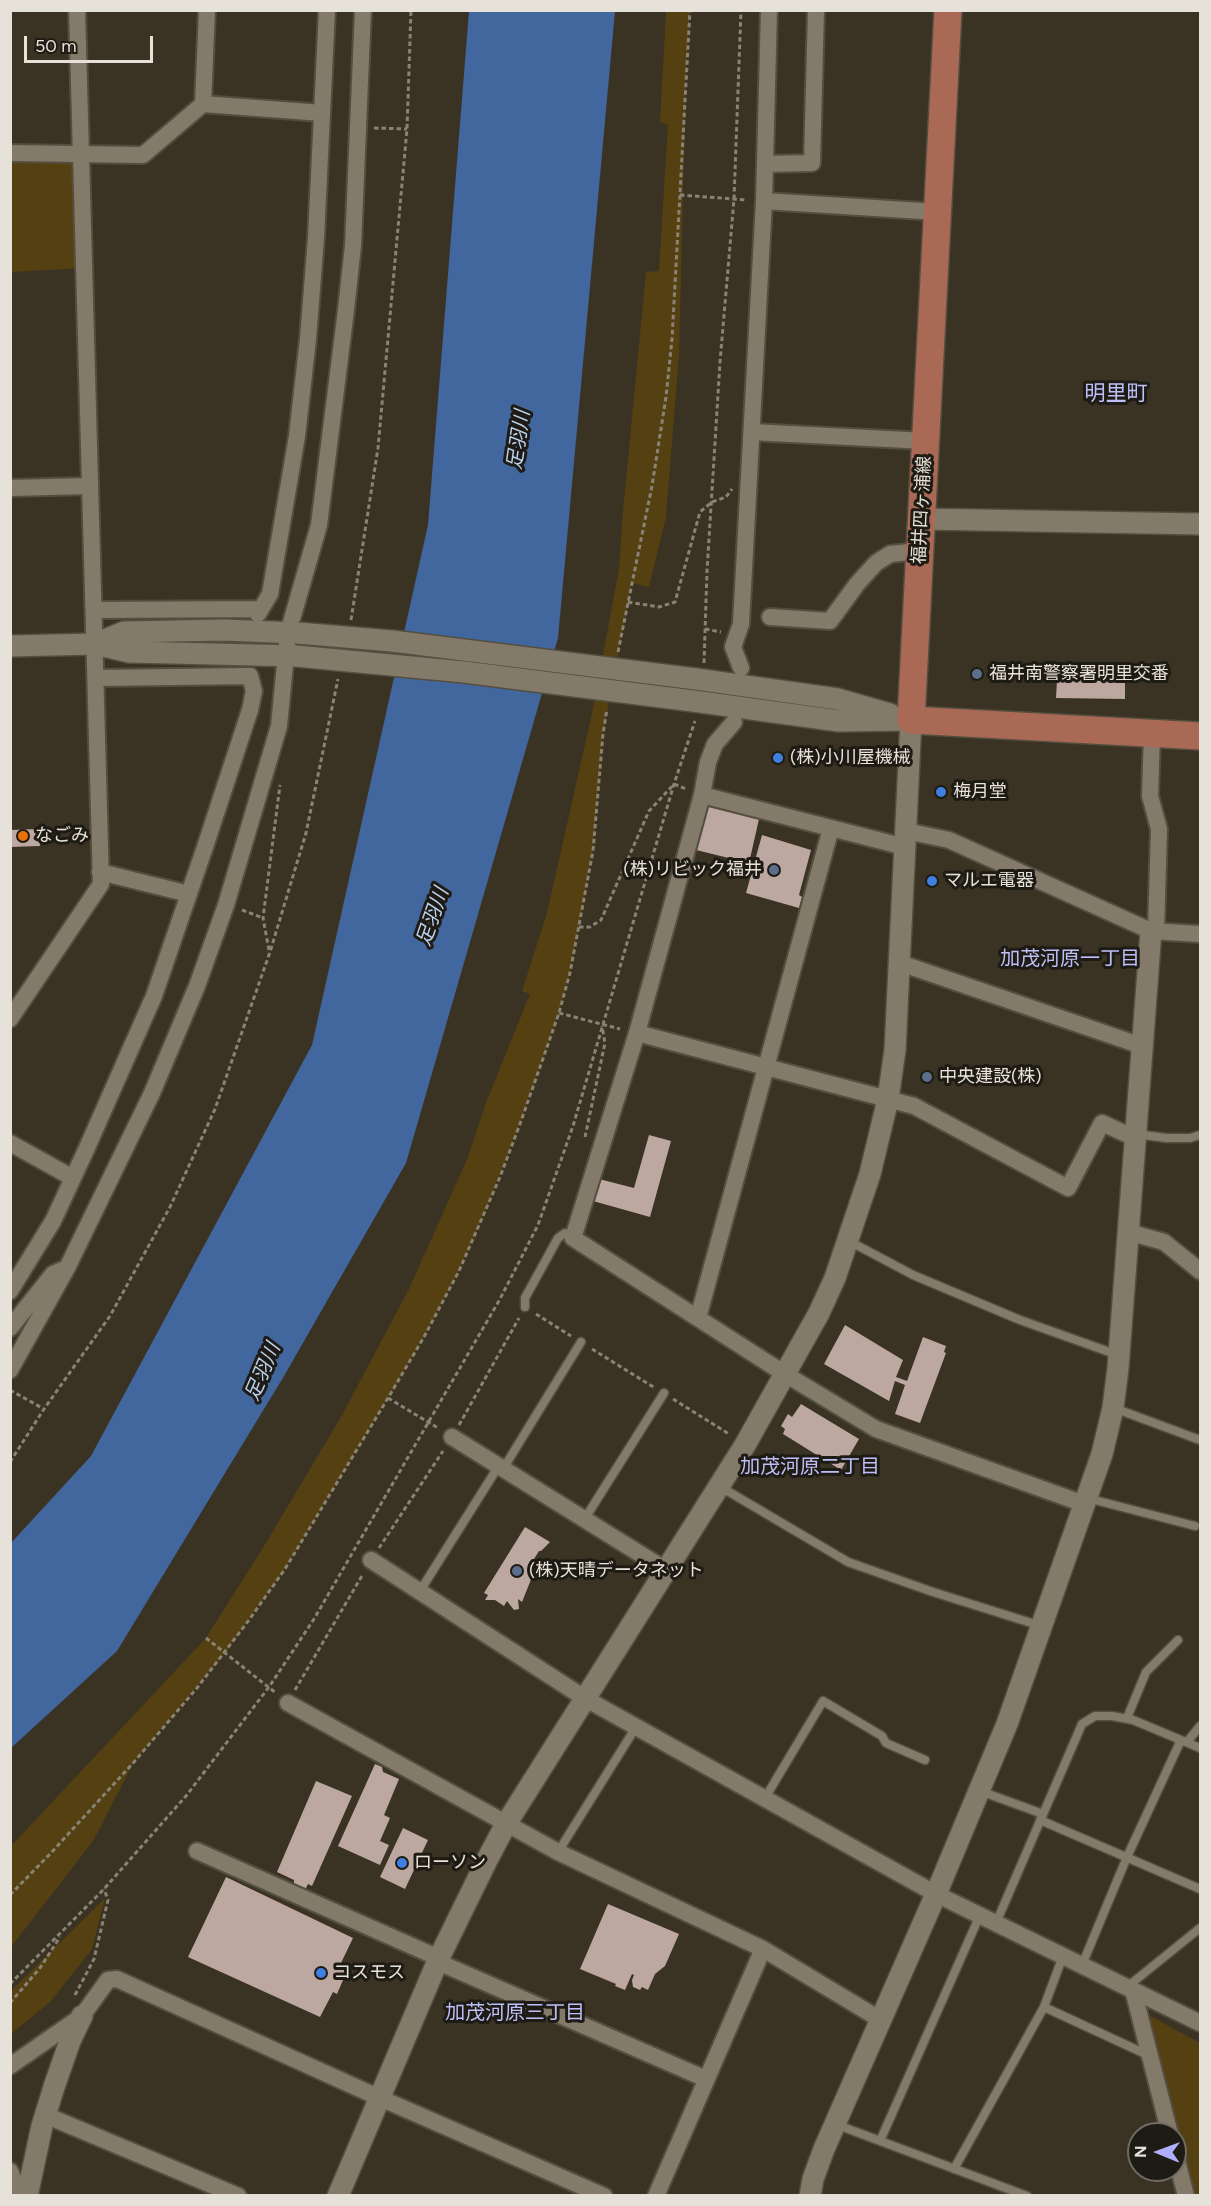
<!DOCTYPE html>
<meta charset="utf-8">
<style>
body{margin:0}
#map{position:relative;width:1211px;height:2206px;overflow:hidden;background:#3a3323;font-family:Figtree,sans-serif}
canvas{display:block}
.frame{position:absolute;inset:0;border:12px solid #e7e2d9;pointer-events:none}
.north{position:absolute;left:1127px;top:2122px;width:60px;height:60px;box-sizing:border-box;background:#1e1b14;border:2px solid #6e6b63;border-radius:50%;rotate:271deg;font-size:16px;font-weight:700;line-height:24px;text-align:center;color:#e7e2d9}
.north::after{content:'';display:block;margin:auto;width:21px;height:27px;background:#afaefa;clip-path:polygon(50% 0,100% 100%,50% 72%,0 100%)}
.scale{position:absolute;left:24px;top:36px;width:129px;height:27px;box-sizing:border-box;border:3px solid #e7e2d9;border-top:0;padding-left:8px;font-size:18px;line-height:21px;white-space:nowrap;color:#e7e2d9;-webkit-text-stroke:4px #1e1b14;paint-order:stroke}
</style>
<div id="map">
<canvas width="1211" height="2206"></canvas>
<div class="frame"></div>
<div class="north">N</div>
<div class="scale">50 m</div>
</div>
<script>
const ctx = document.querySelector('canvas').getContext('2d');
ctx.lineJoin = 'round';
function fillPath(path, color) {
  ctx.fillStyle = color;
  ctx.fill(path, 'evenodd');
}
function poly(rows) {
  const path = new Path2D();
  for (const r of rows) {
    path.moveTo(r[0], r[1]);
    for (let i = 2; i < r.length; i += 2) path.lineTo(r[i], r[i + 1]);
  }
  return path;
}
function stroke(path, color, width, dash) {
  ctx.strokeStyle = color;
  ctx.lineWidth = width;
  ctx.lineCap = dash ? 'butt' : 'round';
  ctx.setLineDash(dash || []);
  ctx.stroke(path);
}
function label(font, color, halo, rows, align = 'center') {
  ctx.font = font + ' Figtree,"Noto Sans JP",sans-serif';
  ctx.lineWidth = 6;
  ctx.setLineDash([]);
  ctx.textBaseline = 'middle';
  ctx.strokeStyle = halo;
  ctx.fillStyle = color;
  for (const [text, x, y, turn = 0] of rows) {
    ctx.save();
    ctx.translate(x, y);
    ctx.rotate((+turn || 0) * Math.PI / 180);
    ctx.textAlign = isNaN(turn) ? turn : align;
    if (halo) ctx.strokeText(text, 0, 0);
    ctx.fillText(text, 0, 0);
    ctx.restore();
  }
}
const green = poly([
 [666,11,690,11,686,73,679,355,666,517,649,587,632,583,603,734,593,851,570,973,559,1013,520,1124,485,1212,459,1271,424,1337,388,1398,285,1569,225,1653,134,1762,93,1841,11,1947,11,1846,206,1638,264,1546,341,1417,409,1289,468,1157,486,1103,530,994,522,991,547,913,593,709,619,569,623,511,646,272,659,271,668,125,660,122],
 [11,153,79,154,83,268,11,272],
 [105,1898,92,1949,51,2001,11,2034,11,1991],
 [1145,2013,1200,2043,1200,2195,1192,2195]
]);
const water = poly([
 [469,11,615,11,558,638,406,1163,284,1376,117,1651,11,1748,11,1543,91,1456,312,1045,428,525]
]);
const building = poly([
 [1057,680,1125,681,1125,699,1056,698],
 [710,807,759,819,749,863,696,850,706,808],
 [39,829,40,846,10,847,10,830],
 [762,835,811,850,799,895,802,897,799,908,746,893],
 [649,1135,671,1141,650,1217,593,1201,599,1179,634,1188],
 [845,1325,903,1360,896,1377,907,1381,923,1337,946,1346,944,1352,946,1353,920,1423,895,1414,905,1385,895,1381,889,1401,824,1364],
 [801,1404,859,1439,841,1470,783,1434,785,1429,781,1426,788,1414,792,1417],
 [525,1527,550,1542,541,1551,539,1551,534,1559,543,1567,536,1579,532,1577,522,1602,518,1599,519,1609,514,1610,507,1601,504,1606,495,1600,485,1600,488,1595,484,1593],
 [375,1764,382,1767,383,1772,399,1779,384,1815,390,1818,380,1841,389,1845,380,1865,338,1846],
 [316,1781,352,1796,312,1886,308,1884,305,1890,294,1885,294,1880,277,1872],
 [403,1828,428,1840,405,1889,380,1877],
 [226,1877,353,1938,341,1963,349,1966,337,1994,333,1992,320,2017,188,1957],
 [608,1904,679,1934,665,1966,655,1974,648,1990,642,1987,640,1990,633,1987,632,1980,634,1975,632,1974,625,1990,615,1986,616,1984,580,1969]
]);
const path = poly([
 [374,128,407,129],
 [680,195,747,200],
 [628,602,659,607,675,602,700,512,712,502,726,497,732,489],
 [351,620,378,448,407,129,411,10],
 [705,629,721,632],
 [618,652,652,486,666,397,672,339,690,10],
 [704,663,707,571,720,362,734,199,741,10],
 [242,910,263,918],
 [579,927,590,927,601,920,649,811,674,784,686,789],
 [269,950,263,918,280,785],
 [559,1013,620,1029],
 [585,1137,605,1043,602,1026],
 [536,1314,571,1336],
 [592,1349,655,1388],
 [10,1390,44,1409],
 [388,1398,438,1428],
 [673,1399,729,1434],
 [459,1425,519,1318],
 [10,1462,44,1409,110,1316,170,1207,215,1109,270,952,306,833,338,679],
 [379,1548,443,1451],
 [206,1638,276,1693],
 [295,1690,363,1574],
 [10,1895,50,1854,134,1762,197,1688,249,1620,285,1569,388,1398,424,1337,459,1271,500,1177,520,1124,559,1013,570,973,593,851,603,734,607,709],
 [10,1984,104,1889,186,1796,269,1687,314,1619,500,1299,538,1225,573,1126,674,784,695,721],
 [75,1995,94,1959,108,1900,104,1889],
 [10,2003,40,1968,60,1937]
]);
const service = poly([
 [1136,1134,1166,1138,1190,1138,1200,1135],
 [849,1241,913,1275,1020,1320,1118,1355],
 [525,1307,525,1298,558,1238,565,1233,573,1238],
 [1114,1408,1200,1440],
 [503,1469,581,1342],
 [719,1486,848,1562,933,1592,1041,1626],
 [1087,1498,1195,1526],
 [584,1520,664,1393],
 [420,1591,498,1467],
 [1127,1718,1146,1672,1178,1640],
 [1187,1742,1200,1726],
 [980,1791,1043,1814],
 [765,1798,823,1701,882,1736,886,1743,925,1760],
 [1040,1820,1200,1889],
 [558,1852,636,1727],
 [996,1923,1082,1724,1095,1716,1112,1716,1133,1720,1200,1748],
 [1082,1965,1127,1857,1181,1740],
 [1127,1987,1200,1928],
 [1044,2007,1150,2056],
 [835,2124,1027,2196],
 [880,2141,980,1915],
 [954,2169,1044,2007,1063,1956]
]);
const minor = poly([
 [203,104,322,113],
 [10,153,143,155,203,104,207,10],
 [765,164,812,163,816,10],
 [764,201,938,212],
 [752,432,926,441],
 [10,488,88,486],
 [94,610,260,609],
 [258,614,270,594,297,436,308,339,316,238,327,10],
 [770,617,830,621,857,584,876,563,890,554,919,551],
 [741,668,733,647,741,624,764,201,769,10],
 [734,722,715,744,708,762,702,795,637,1033,573,1238,785,1374,876,1429,1084,1504],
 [1152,733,1150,796,1159,829,1156,931],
 [702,795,905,847],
 [906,831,949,840,1151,931,1200,934],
 [100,872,189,894],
 [900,963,1142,1046],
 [10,1019,101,884,77,10],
 [637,1033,914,1106,1068,1188,1102,1123,1135,1138],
 [10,1143,73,1178],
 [1128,1232,1164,1242,1200,1271],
 [10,1291,53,1221,86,1150,154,996,205,847,250,710,254,691,250,676,96,678],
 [698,1318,831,828],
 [10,1328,53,1274,62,1270],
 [10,1370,68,1266,152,1093,197,986,226,905,279,726,288,633,319,525,346,310,353,246,363,10],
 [452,1437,666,1570],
 [371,1560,586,1699,936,1894,1200,2023],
 [288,1703,558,1852,763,1949,881,2020],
 [197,1851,439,1958],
 [438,1962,706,2079],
 [1133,1990,1170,2134],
 [10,2066,82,2016,108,1980,117,1979,380,2098,604,2196],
 [45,2115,238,2196],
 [1175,2153,1186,2196],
 [10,2171,20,2196],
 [656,2196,763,1949]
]);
const tertiary = poly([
 [922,519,1200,524],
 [95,644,124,632,224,630,298,633],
 [10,646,95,644,129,652,296,656],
 [696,679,838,699,890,714],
 [693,701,839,721,911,720],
 [27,2196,42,2126,54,2087,70,2041,82,2016],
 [338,2196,439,1958,488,1858,506,1824,745,1445,819,1313,835,1278,870,1174,888,1099,895,1050,911,720],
 [810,2196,813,2179,824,2149,936,1894,1007,1724,1102,1454,1113,1408,1118,1368,1151,931]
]);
const primary = poly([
 [948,10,911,720,1200,736]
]);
const tertiaryBridge = poly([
 [298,633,392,641,696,679],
 [296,656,464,672,693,701]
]);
const markers = [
 [977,674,6,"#5c6f8a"],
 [778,758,6,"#3f7fe0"],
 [941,792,6,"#3f7fe0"],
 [23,836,6,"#e8710a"],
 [774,870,6,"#5c6f8a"],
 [932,881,6,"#3f7fe0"],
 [927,1077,6,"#5c6f8a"],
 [517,1571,6,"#5c6f8a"],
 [402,1863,6,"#3f7fe0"],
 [321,1973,6,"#3f7fe0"]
];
const streetNames = [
 ["福井四ヶ浦線",922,510,-87]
];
const poiNames = [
 ["福井南警察署明里交番",989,674],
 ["(株)小川屋機械",790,758],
 ["梅月堂",953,792],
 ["なごみ",35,836],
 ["(株)リビック福井",762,870,"right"],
 ["マルエ電器",944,881],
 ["中央建設(株)",939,1077],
 ["(株)天晴データネット",529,1571],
 ["ローソン",414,1863],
 ["コスモス",333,1973]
];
const waterNames = [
 ["足羽川",519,440,-82],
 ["足羽川",433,917,-71],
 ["足羽川",263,1372,-67]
];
const neighbourhoodNames = [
 ["加茂河原一丁目",1070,959],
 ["加茂河原二丁目",810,1467],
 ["加茂河原三丁目",515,2013]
];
const quarterNames = [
 ["明里町",1116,394]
];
fillPath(green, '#554011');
fillPath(water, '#42679e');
fillPath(building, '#bda7a1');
stroke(service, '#544e41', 11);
stroke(minor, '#544e41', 20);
stroke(tertiary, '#544e41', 24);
stroke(primary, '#544e41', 30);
stroke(path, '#898376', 3, [4.5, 3]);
stroke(service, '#837a69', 8);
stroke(minor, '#837a69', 16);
stroke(tertiary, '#837a69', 21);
stroke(primary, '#a96955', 27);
stroke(tertiaryBridge, '#544e41', 24, []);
stroke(tertiaryBridge, '#837a69', 21);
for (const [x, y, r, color] of markers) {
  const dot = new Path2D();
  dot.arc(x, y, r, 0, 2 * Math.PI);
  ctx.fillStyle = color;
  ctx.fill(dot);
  stroke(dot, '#1e1b14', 2);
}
label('18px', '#e7e2d9', '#1e1b14', streetNames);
label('18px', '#e7e2d9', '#1e1b14', poiNames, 'left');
label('italic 20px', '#bcd2f2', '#1e1b14', waterNames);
label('20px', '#bebff8', '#1e1b14', neighbourhoodNames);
label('21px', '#bebff8', '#1e1b14', quarterNames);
</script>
